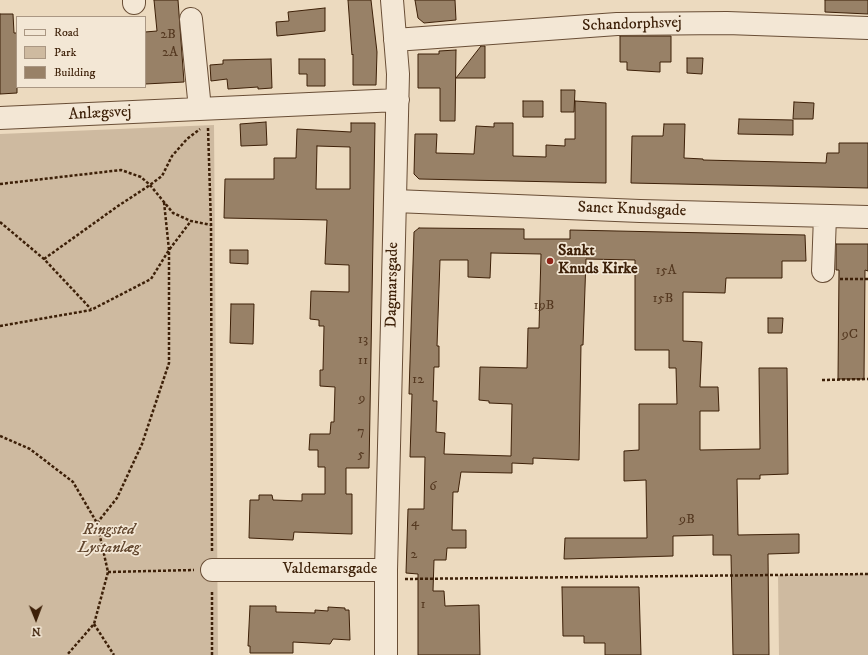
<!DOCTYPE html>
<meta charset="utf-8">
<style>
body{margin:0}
#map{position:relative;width:868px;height:655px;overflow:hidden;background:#ecdabf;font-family:"IM FELL DW Pica",serif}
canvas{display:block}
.legend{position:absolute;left:16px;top:16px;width:130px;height:72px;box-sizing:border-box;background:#f3e7d5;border:1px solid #aa9783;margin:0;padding:5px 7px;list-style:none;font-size:12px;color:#3d2008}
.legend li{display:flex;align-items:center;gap:8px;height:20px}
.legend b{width:20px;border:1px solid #aa9783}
.north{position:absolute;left:16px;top:599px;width:40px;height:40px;-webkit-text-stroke:3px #f3e7d5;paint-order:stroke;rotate:179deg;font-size:11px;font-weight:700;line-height:16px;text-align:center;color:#3d2008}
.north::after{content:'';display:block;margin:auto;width:14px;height:18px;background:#3d2008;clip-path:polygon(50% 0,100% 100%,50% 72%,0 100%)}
</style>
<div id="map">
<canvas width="868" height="655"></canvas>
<ul class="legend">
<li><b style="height:5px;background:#f3e7d5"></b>Road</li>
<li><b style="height:11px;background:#cebaa0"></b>Park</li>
<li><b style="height:11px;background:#988167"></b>Building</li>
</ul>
<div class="north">N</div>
</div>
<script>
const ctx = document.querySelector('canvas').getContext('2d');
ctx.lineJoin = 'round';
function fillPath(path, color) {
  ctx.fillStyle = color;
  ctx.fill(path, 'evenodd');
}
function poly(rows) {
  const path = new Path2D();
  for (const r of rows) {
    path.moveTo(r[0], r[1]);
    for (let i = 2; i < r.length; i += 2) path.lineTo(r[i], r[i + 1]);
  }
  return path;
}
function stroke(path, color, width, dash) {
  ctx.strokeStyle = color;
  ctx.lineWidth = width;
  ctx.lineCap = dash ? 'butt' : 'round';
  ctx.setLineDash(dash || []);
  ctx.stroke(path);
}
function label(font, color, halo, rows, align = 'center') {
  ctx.font = font + ' "IM FELL DW Pica",serif';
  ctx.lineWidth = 3.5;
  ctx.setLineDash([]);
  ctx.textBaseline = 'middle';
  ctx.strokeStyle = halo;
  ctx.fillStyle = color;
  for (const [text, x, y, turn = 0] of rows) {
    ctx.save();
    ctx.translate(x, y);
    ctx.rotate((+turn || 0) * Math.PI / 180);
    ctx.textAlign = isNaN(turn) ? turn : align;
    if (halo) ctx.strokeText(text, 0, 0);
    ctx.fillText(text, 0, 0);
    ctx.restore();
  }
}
const green = poly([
 [214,125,218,655,0,655,0,134],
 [868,574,868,655,779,655,778,575]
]);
const building = poly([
 [154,0,178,0,184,82,145,84,145,32,157,31,154,0],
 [348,0,371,0,377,52,376,85,353,85,353,54,352,55,348,0],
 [415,0,455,0,456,20,424,23,418,18,415,0],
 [825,0,868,0,868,14,825,12,825,0],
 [325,8,325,31,277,36,276,22,289,21,288,12,325,8],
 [0,14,13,14,14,33,17,33,17,93,0,94,0,14],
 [620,36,671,36,671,62,660,62,660,72,627,70,627,62,620,62,620,36],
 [481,46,485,46,485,78,456,78,481,46],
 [456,50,455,121,440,121,440,88,418,88,418,54,439,54,439,51,456,50],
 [687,58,703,58,702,74,687,73,687,58],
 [271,59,272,88,258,89,258,87,228,89,227,79,211,81,210,65,223,64,223,60,271,59],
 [299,59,325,59,325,86,307,86,307,74,299,74,299,59],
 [561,90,575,90,574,112,561,112,561,90],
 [523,101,543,101,543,117,523,117,523,101],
 [575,101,606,103,606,183,419,179,414,174,415,134,437,134,436,153,474,154,476,126,494,127,494,123,513,123,513,156,546,157,546,145,565,146,565,139,575,139,575,101],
 [794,102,814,103,813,119,793,119,794,102],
 [739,119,793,120,793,135,738,134,739,119],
 [266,122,267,145,241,146,240,124,266,122],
 [351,123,375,123,369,468,346,468,346,494,352,494,352,534,294,532,293,540,249,538,250,500,259,500,259,495,272,495,273,500,302,501,302,494,325,494,325,467,318,467,318,450,309,450,310,434,330,434,331,422,334,422,335,387,320,386,320,370,323,370,324,326,319,326,319,320,310,319,311,291,349,292,349,265,325,264,327,220,224,218,225,179,274,179,274,158,296,158,297,129,351,132,351,123],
 [317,146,350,147,350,189,316,189,317,146],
 [664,124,685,124,684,158,703,159,703,160,826,163,827,153,839,153,839,143,868,143,868,188,631,183,632,136,663,136,664,124],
 [419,228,524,229,524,239,570,239,570,230,805,235,806,261,782,261,782,278,726,278,725,293,683,292,683,341,702,342,700,387,718,387,719,411,700,411,700,450,760,449,759,368,787,368,788,474,760,475,760,479,737,479,738,535,799,534,799,553,768,554,769,655,733,655,731,555,713,555,713,535,673,536,673,556,564,559,565,538,647,538,646,480,624,481,624,451,639,450,639,404,677,404,676,368,669,368,669,350,635,350,635,260,586,259,583,345,581,345,579,460,533,458,533,464,512,463,512,473,461,472,458,492,453,492,452,530,466,530,466,548,447,548,446,560,434,560,433,591,444,591,445,606,479,605,480,655,418,655,418,574,406,573,408,509,424,509,425,457,410,457,412,394,409,394,414,232,419,228],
 [491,253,541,254,539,328,528,328,527,368,480,367,479,400,489,401,489,403,512,404,511,456,444,454,445,433,436,432,437,401,433,401,434,367,439,367,439,346,437,346,440,260,468,260,468,277,490,278,491,253],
 [836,244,868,244,868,271,865,270,864,379,838,379,839,270,836,270,836,244],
 [230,250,248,250,248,264,230,263,230,250],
 [231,304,254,304,253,344,230,343,231,304],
 [768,318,783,318,782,333,768,333,768,318],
 [562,587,639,587,641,655,605,655,605,643,584,643,584,636,563,636,562,587],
 [250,606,276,606,276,612,315,613,315,610,328,611,328,607,345,608,345,610,349,610,350,640,333,639,330,644,293,642,293,653,250,653,250,646,248,646,250,606]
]);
const path = poly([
 [208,128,211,225,212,551],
 [0,184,121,170,141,177,150,185,173,213,191,221,211,225],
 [0,222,44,259,91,309],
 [44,259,118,206,150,185,162,176,172,156,187,139,200,129],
 [840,279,868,279],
 [0,326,91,310,151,279,169,250,191,221],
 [822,380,868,379],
 [0,436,30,449,73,482,97,523,108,572,94,624,67,655],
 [97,523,117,498,142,444,169,363,169,250,164,202],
 [108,572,194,570],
 [405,579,868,574],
 [94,624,114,655],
 [212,655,212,590]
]);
const minor = poly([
 [134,0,134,3],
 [191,19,200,109],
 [395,40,617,24,727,23,868,28],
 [0,118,398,100],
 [395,201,640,211,868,217],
 [823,271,825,216],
 [212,570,386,570,386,655],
 [386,570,398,74,392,0]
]);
const markers = [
 [550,261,4,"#8f2418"]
];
const numberNames = [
 ["2B",168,35],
 ["2A",170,53],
 ["15A",666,271],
 ["15B",663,299],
 ["19B",544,306],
 ["9C",850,335],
 ["13",363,340],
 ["11",363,361],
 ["12",418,380],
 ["9",362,399],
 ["7",361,432],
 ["5",361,455],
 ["6",433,487],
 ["9B",687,520],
 ["4",415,523],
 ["2",414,555],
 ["1",423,605]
];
const streetNames = [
 ["Schandorphsvej",632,25,-2],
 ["Anlægsvej",100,114,-3],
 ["Sanct Knudsgade",632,210,2],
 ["Dagmarsgade",393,285,-89],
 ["Valdemarsgade",330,570]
];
const poiNames = [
 ["Sankt",558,252],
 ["Knuds Kirke",558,270]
];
const parkNames = [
 ["Ringsted",109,531],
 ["Lystanlæg",109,549]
];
fillPath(green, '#cebaa0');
fillPath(building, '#988167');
stroke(building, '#3d2008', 1);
stroke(minor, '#694e36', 24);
stroke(path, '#3d2008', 2.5, [3, 2]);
stroke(minor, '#f3e7d5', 22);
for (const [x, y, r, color] of markers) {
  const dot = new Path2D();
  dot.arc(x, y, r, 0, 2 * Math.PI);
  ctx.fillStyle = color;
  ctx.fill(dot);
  stroke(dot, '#f3e7d5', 1.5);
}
label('14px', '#543820', null, numberNames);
label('16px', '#3d2008', '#f3e7d5', streetNames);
label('bold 16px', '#3d2008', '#f3e7d5', poiNames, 'left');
label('italic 16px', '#61462e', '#f3e7d5', parkNames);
</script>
